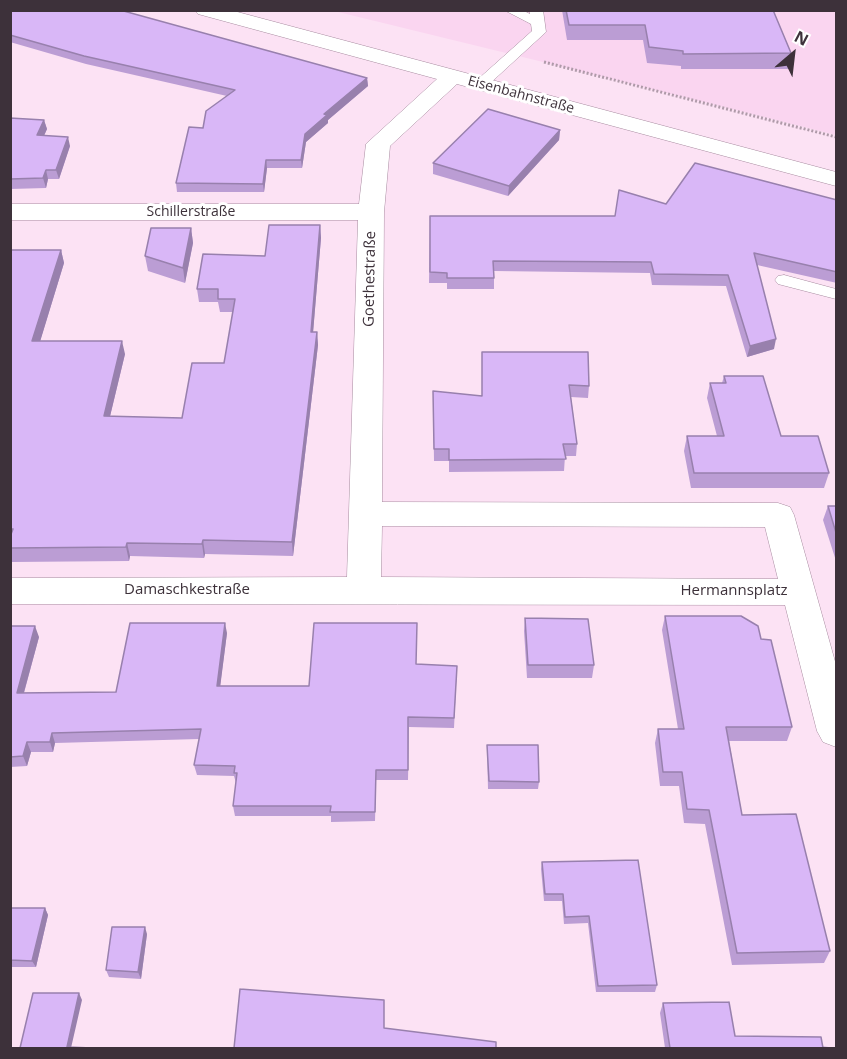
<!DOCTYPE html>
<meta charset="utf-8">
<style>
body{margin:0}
#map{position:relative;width:847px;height:1059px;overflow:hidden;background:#fce2f4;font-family:"Open Sans",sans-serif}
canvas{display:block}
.frame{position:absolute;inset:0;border:12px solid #3d313a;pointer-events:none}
.north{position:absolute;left:763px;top:24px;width:60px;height:60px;-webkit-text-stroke:4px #fff;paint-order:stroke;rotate:28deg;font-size:16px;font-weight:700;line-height:24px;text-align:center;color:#3d313a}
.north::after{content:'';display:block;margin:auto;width:21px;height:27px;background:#3d313a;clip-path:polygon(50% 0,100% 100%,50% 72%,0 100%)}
</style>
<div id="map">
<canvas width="847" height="1059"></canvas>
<div class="frame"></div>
<div class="north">N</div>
</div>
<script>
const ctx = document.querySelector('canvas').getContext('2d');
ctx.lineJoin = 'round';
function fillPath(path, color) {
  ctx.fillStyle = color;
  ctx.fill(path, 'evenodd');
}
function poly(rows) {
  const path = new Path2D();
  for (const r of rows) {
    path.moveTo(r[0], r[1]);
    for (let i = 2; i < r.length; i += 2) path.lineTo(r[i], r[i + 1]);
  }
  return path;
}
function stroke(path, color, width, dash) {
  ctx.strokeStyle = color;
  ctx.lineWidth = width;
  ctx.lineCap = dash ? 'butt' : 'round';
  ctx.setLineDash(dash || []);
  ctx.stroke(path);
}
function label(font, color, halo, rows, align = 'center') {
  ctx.font = font + ' "Open Sans",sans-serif';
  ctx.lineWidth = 6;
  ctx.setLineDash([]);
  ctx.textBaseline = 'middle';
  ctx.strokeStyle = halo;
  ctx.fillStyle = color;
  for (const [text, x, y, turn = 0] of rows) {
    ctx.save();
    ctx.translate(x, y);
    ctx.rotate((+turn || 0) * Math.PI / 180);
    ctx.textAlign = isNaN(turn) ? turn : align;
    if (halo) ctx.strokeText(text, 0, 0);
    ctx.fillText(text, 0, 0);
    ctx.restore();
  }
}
const built = poly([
 [334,11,836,11,836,135,543,62]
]);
const path = poly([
 [544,62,836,137]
]);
const service = poly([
 [504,10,522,10,530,14,530,10,543,10,546,32,486,87,476,87,476,81,532,31,531,24,504,10],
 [784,275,836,289,836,299,778,284,775,280,778,276,784,275]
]);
const minor = poly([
 [195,10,230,10,836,172,836,186,457,84,390,146,384,212,382,502,778,503,790,507,794,515,836,665,836,747,823,742,817,731,785,605,10,604,10,578,347,577,358,220,10,220,10,204,359,204,366,144,437,79,198,14,195,10],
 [382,526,765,527,778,579,381,577,382,526]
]);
const wall = poly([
 [10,10,367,78,368,86,328,120,328,123,306,142,302,168,267,168,264,192,177,192,176,183,203,128,227,96,86,64,10,42],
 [562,10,773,10,791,53,788,69,681,69,681,66,647,63,643,40,567,40],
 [10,118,44,120,47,129,44,136,70,146,59,179,48,179,46,188,10,189],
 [560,130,559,140,508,196,433,174,433,163],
 [837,200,837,283,757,265,774,349,747,357,726,286,652,285,650,273,494,271,494,289,447,289,447,283,429,283,430,216,615,216,666,204],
 [320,225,321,238,313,332,317,332,318,345,293,556,205,554,204,558,130,556,129,561,12,562,10,558,10,250,61,250,64,263,40,341,125,354,110,416,182,418,224,363,233,312,220,312,218,302,199,302,197,289,265,256],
 [191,228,193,243,185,283,148,271,145,256],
 [482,352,589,386,588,398,571,397,577,444,576,456,565,456,564,471,449,472,449,461,434,461,433,391,482,396],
 [724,376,781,436,829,473,824,488,691,488,684,451,687,436,717,436,707,398,710,383,722,383],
 [828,506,837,506,837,564,823,520],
 [665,616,761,639,792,727,787,741,729,741,742,815,830,951,824,963,732,965,705,824,684,823,679,786,660,786,655,743,658,729,678,729,662,630],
 [525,618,594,665,592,678,527,678,524,631],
 [10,626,39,637,24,693,116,692,227,633,220,686,309,686,416,664,457,666,454,728,409,727,408,780,376,780,375,821,331,822,331,816,235,816,233,806,236,783,234,776,197,775,194,765,199,739,55,743,53,752,31,752,27,766,10,767],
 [487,745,539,782,538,789,488,789],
 [542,862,657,985,655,992,596,992,588,923,564,924,562,901,544,901,541,869],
 [10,908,45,908,48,915,36,967,10,967],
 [147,934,141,979,109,977,106,970],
 [663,1003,735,1036,837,1048,665,1048,660,1013]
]);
const shadedWall = poly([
 [367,78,368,86,328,120,328,123,306,142,302,168,301,160,305,134,324,114],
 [44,120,47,129,40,144,37,135],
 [560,130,559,140,508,196,509,186],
 [68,137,70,146,59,179,56,170],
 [266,160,267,168,264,192,263,184],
 [46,170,48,179,46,188,43,178],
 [320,225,321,238,312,345,311,332],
 [191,228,193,243,185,283,183,268],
 [61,250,64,263,36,355,32,341],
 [317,332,318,345,293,556,292,542],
 [776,339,774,349,747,357,750,346],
 [122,341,125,354,107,429,104,416],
 [203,540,205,554,204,558,202,544],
 [127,543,130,556,129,561,126,547],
 [225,623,227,633,219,696,217,686],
 [35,626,39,637,21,703,17,693],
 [52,733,55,743,53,752,50,742],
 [27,742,31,752,27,766,23,756],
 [45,908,48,915,36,967,32,961],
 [145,927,147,934,141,979,138,972],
 [79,993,82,1000,71,1048,67,1047]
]);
const building = poly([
 [10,10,120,10,367,78,324,114,327,115,305,134,301,160,266,160,263,184,176,183,189,127,203,128,206,111,235,90,84,56,10,35,10,10],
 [566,10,773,10,791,53,683,54,683,51,649,47,645,25,569,25,566,10],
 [488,109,560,130,509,186,433,163,488,109],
 [10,118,44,120,37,135,68,137,56,170,46,170,43,178,10,179,10,118],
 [695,163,837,200,837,272,754,253,776,339,750,346,728,275,654,274,651,262,493,261,494,278,447,278,447,273,430,272,430,216,615,216,619,190,666,204,695,163],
 [269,225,320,225,311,332,317,332,292,542,203,540,202,544,127,543,126,547,10,548,10,537,13,529,10,529,10,250,61,250,32,341,122,341,104,416,182,418,192,363,224,363,235,299,218,299,218,289,197,289,203,254,265,256,269,225],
 [151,228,191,228,183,268,145,256,151,228],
 [482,352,588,352,589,386,569,385,577,444,563,444,566,459,449,460,449,449,434,449,433,391,482,396,482,352],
 [724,376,763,376,781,436,818,436,829,473,694,473,687,436,724,436,710,383,726,383,724,376],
 [828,506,837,506,837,536,828,506],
 [665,616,741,616,758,626,761,639,771,640,792,727,726,727,742,815,796,814,830,951,737,953,709,810,687,809,682,772,663,772,658,729,684,729,665,616],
 [525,618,588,619,594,665,528,665,525,618],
 [130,623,225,623,217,686,309,686,314,623,417,623,416,664,457,666,454,718,408,717,408,770,376,770,375,812,330,812,331,806,233,806,237,773,234,773,235,766,194,765,201,729,52,733,50,742,27,742,23,756,10,757,10,626,35,626,17,693,116,692,130,623],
 [487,745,538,745,539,782,489,781,487,745],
 [638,860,657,985,598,986,589,916,565,917,563,894,545,894,542,862,638,860],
 [10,908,45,908,32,961,10,960,10,908],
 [112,927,145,927,138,972,106,970,112,927],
 [240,989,384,1000,384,1028,496,1042,496,1048,234,1048,240,989],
 [33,993,79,993,67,1047,92,1048,20,1048,33,993],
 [729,1002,735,1036,821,1037,823,1048,837,1048,670,1048,663,1003,729,1002]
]);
const farStreetnames = [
 ["Eisenbahnstraße",521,95,15],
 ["Schillerstraße",191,212]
];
const streetNames = [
 ["Goethestraße",370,279,-89],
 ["Damaschkestraße",187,590],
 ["Hermannsplatz",734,591]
];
fillPath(built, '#fad5f0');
stroke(service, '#a88ca0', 1);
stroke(minor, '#a88ca0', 1);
stroke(path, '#af9aa9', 3, [2, 2]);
fillPath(service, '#fff');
fillPath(minor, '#fff');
fillPath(wall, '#bb9dd4');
fillPath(shadedWall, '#9880ad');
fillPath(building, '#d9b7f7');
stroke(building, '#9880ad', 1.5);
label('14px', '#3d313a', '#fff', farStreetnames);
label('15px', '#3d313a', '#fff', streetNames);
</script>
